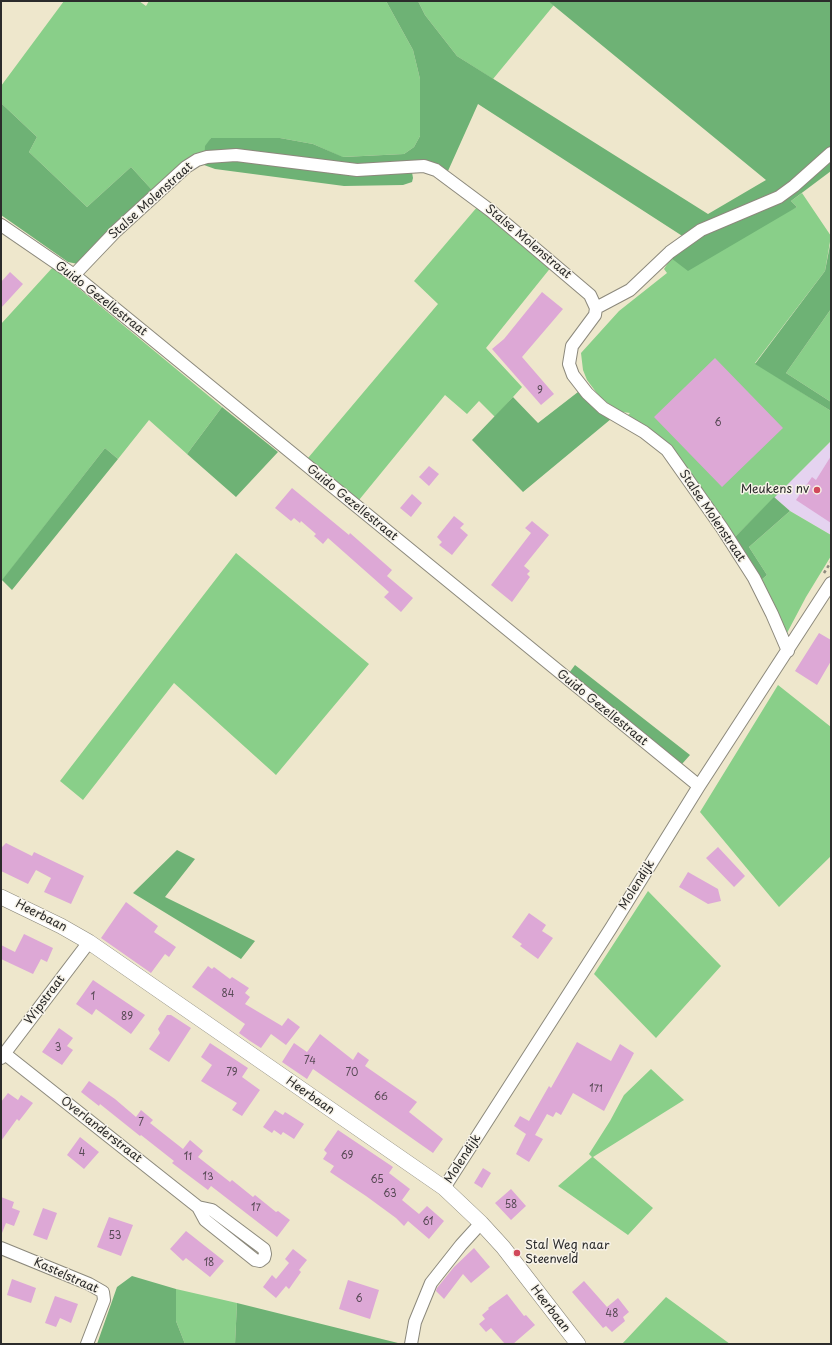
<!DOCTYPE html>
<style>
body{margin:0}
#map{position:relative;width:832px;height:1345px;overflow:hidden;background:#eee7cc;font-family:"Playpen Sans",sans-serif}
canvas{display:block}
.frame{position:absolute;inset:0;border:2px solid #2b2b2b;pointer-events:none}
</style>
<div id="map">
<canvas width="832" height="1345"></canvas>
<div class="frame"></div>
</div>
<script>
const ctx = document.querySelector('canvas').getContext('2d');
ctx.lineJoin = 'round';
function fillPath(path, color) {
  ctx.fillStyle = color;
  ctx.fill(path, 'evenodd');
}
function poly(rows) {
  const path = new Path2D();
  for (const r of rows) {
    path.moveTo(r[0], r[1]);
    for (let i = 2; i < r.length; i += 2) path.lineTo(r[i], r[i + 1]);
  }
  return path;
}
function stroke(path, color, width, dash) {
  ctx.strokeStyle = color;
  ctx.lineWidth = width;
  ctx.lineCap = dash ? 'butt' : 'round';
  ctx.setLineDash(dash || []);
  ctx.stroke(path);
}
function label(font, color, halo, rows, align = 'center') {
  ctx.font = font + ' "Playpen Sans",sans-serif';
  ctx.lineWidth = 3;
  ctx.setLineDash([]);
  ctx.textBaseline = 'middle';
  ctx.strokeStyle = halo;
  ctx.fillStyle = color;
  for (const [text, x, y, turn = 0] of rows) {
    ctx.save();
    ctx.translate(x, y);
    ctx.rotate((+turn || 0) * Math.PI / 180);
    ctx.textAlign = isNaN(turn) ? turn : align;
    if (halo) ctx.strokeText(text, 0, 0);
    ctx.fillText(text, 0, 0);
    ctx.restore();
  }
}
const built = poly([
 [831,441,831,535,790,511,774,497]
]);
const green = poly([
 [64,1,139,1,146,6,149,1,386,1,413,50,420,79,420,136,414,147,404,154,342,157,313,144,280,138,211,138,205,152,152,190,131,167,87,207,29,152,37,137,1,103,1,86],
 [418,1,548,1,554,5,493,79,457,56,425,15],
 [802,193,831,236,825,271,755,363,831,411,831,441,734,538,680,461,626,417,630,413,622,412,615,409,599,396,587,380,583,370,581,353,619,311,667,273,664,269,671,258,797,207,791,201],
 [478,206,552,266,486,348,522,387,495,417,479,401,467,414,445,395,359,500,308,458,438,304,414,281],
 [53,267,222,407,187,454,149,420,118,459,105,448,1,582,1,324],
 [831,309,831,402,786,373],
 [790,511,831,535,831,556,806,597,787,633,782,630,760,581,767,575,749,547],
 [236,553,369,664,276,775,174,683,83,800,60,781],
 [778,685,831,727,831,856,779,907,700,812],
 [648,891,721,966,656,1038,594,974],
 [651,1069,684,1100,593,1157,653,1208,628,1235,558,1186,592,1157,589,1154,610,1121,624,1095],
 [176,1289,237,1303,235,1344,185,1344,176,1321],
 [666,1297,730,1344,622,1344]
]);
const forest = poly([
 [386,1,418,1,425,15,457,56,708,214,766,180,548,1,831,1,831,171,791,201,797,207,688,271,671,258,687,239,478,104,448,171,429,161,410,161,413,178,412,182,403,185,344,186,215,169,204,165,205,146,211,138,280,138,313,144,343,157,404,154,414,147,420,136,420,79,413,50],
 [1,103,37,137,29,152,87,207,131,167,152,190,78,264,68,262,1,215],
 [831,240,831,309,786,373,831,402,831,411,755,364,825,271],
 [578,392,591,405,611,419,523,492,472,440,513,397,538,423],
 [222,407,278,452,236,497,187,454],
 [105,448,118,459,12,590,2,580],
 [774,497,790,511,749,547,767,575,760,581,734,538],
 [575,665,690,755,682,764,569,673],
 [177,850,195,859,165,897,255,941,241,959,133,893],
 [132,1276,176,1289,176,1321,185,1344,97,1344,117,1287],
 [237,1303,398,1343,398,1344,235,1344]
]);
const building = poly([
 [10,272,23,284,1,308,1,282],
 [542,292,563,309,522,357,554,394,541,405,492,349,504,339],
 [715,358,783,428,722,487,654,417],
 [831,456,831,523,796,500,812,477,816,480],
 [429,466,439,474,429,486,419,477],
 [292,488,349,535,350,533,392,570,387,576,413,598,401,612,384,597,389,592,328,538,323,544,314,536,316,534,301,521,300,523,294,518,291,521,275,508],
 [412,494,422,503,411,517,400,508],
 [454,516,464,524,460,528,468,535,452,555,439,545,442,542,437,537],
 [532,521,549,535,524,566,530,571,527,574,530,577,512,602,491,585,531,533,525,528],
 [819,633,831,640,831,661,817,685,795,671],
 [6,843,32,856,34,852,84,876,71,904,44,892,51,878,36,870,28,884,1,871,1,848],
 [718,847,745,876,734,887,706,858],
 [688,872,718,889,721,901,708,904,679,887],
 [126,902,158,926,154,932,176,947,169,957,165,954,151,973,101,938],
 [529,913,546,925,542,931,553,938,538,959,520,946,522,944,512,937],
 [24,934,53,948,47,962,41,959,33,974,1,959,1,945,15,952],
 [208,966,212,969,214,967,230,979,232,977,249,988,245,993,250,997,245,1004,282,1026,288,1018,300,1027,286,1045,271,1034,261,1048,250,1041,239,1033,245,1024,192,987],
 [93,980,145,1015,131,1034,96,1009,92,1015,76,1004],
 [167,1015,171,1015,191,1028,169,1062,149,1049,160,1033,158,1029],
 [59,1028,73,1038,67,1046,73,1050,62,1065,42,1052],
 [320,1034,353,1060,358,1052,369,1060,365,1066,417,1102,409,1112,443,1139,433,1153,313,1069,307,1079,282,1062,294,1043,307,1052],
 [577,1042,611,1061,620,1044,634,1053,604,1111,573,1093,561,1115,556,1112,553,1117,547,1114,535,1135,543,1139,529,1162,516,1154,526,1134,514,1126,520,1116,529,1121,549,1086,551,1088],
 [210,1043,248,1068,242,1077,260,1090,242,1116,232,1110,237,1103,201,1081,212,1065,201,1057],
 [89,1081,115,1099,136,1117,141,1110,153,1120,150,1123,183,1149,190,1140,203,1151,198,1157,230,1182,232,1180,253,1197,255,1195,276,1212,278,1211,290,1220,277,1237,211,1186,208,1190,172,1163,174,1161,141,1135,140,1136,100,1104,99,1106,81,1092],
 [8,1093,18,1100,21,1095,33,1103,19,1121,17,1119,1,1141,1,1102],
 [275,1110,283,1115,285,1112,304,1124,294,1139,283,1132,281,1135,274,1130,272,1133,263,1127],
 [338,1130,393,1167,389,1173,410,1189,402,1200,419,1214,427,1206,444,1221,429,1239,408,1221,404,1226,396,1218,366,1196,330,1172,334,1166,323,1159,327,1153,324,1150],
 [80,1137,99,1152,84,1169,67,1155],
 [483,1168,491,1173,482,1188,474,1183],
 [511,1189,526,1206,511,1220,495,1203],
 [1,1197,14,1202,12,1208,20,1211,14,1226,6,1223,2,1233],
 [43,1208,57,1213,47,1240,33,1235],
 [109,1217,133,1225,121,1256,97,1247],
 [186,1231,224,1261,210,1277,186,1258,183,1261,170,1249],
 [474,1248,490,1267,471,1283,463,1274,444,1299,436,1291,437,1288,454,1267],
 [293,1249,307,1260,299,1270,301,1272,289,1289,286,1286,276,1298,263,1287,272,1275,276,1279,289,1263,285,1259],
 [12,1279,36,1288,31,1303,7,1295],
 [348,1280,379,1290,370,1319,339,1309],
 [584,1281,607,1307,618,1298,629,1312,623,1317,625,1321,612,1332,606,1326,603,1328,572,1292],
 [507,1294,524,1316,526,1315,535,1325,513,1344,505,1344,491,1328,486,1332,479,1324,485,1319,482,1315,489,1309,488,1308],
 [55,1296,78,1304,71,1323,60,1318,56,1327,45,1323]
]);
const path = poly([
 [824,573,831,562]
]);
const minor = poly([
 [1,225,74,275,699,786],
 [74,275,116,231,186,167,197,160,207,157,236,155,357,170,424,166,436,170,491,211,590,295,596,308,595,315,572,346,569,364,573,375,587,393,603,408,644,432,667,450,722,528,754,578,772,614,788,651],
 [596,308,630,290,670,252,701,230,779,197,794,186,831,153],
 [5,1054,198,1207,205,1220,255,1260,260,1261,264,1258,265,1254,264,1249,212,1210,198,1207],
 [1,1058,89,942],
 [444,1188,611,928,699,786,831,583],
 [1,1248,89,1284,103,1292,104,1300,87,1344],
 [411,1344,415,1322,431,1283,461,1245,481,1223]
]);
const tertiary = poly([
 [1,897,61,926,89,942,444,1188,481,1223,503,1247,578,1344]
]);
const markers = [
 [817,490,4,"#d1495b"],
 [517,1253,4,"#d1495b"]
];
const numberNames = [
 ["9",540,391],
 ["6",718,423],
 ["84",228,994],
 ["1",93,997],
 ["89",127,1017],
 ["3",58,1048],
 ["74",310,1061],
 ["79",232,1073],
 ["70",352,1073],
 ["171",596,1089],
 ["66",381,1097],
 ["7",141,1123],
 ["4",82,1153],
 ["69",347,1156],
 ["11",188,1157],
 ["13",208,1177],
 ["65",377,1180],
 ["63",390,1194],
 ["58",511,1205],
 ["17",256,1208],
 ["61",428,1222],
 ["53",115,1236],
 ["18",209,1263],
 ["6",359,1299],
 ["48",612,1314]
];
const streetNames = [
 ["Stalse Molenstraat",151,201,-42],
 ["Stalse Molenstraat",528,242,40],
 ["Guido Gezellestraat",101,299,38],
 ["Guido Gezellestraat",352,503,39],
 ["Stalse Molenstraat",712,516,56],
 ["Guido Gezellestraat",602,708,39],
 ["Molendijk",637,885,-58],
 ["Heerbaan",41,916,27],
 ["Wipstraat",45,1000,-53],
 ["Heerbaan",310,1096,35],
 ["Overlanderstraat",101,1130,38],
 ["Molendijk",463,1159,-57],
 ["Kastelstraat",66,1276,24],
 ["Heerbaan",550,1309,52]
];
const poiNames = [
 ["Meukens nv",809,490],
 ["Stal Weg naar",525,1246,"left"],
 ["Steenveld",525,1260,"left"]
];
fillPath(built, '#e5d3f0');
fillPath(green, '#89cf89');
fillPath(forest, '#6eb275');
fillPath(building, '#dda8d6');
stroke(minor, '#8c897c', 14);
stroke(tertiary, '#8c897c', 16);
stroke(path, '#8c897c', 2.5, [3, 3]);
stroke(minor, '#fff', 12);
stroke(tertiary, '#fff', 15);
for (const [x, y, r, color] of markers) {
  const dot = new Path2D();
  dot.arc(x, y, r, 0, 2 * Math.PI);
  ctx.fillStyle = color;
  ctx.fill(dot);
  stroke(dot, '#f7f3e8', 1.5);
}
label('10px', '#584a56', null, numberNames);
label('12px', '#2b2b2b', '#f7f3e8', streetNames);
label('12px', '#2b2b2b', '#f7f3e8', poiNames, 'right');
</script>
